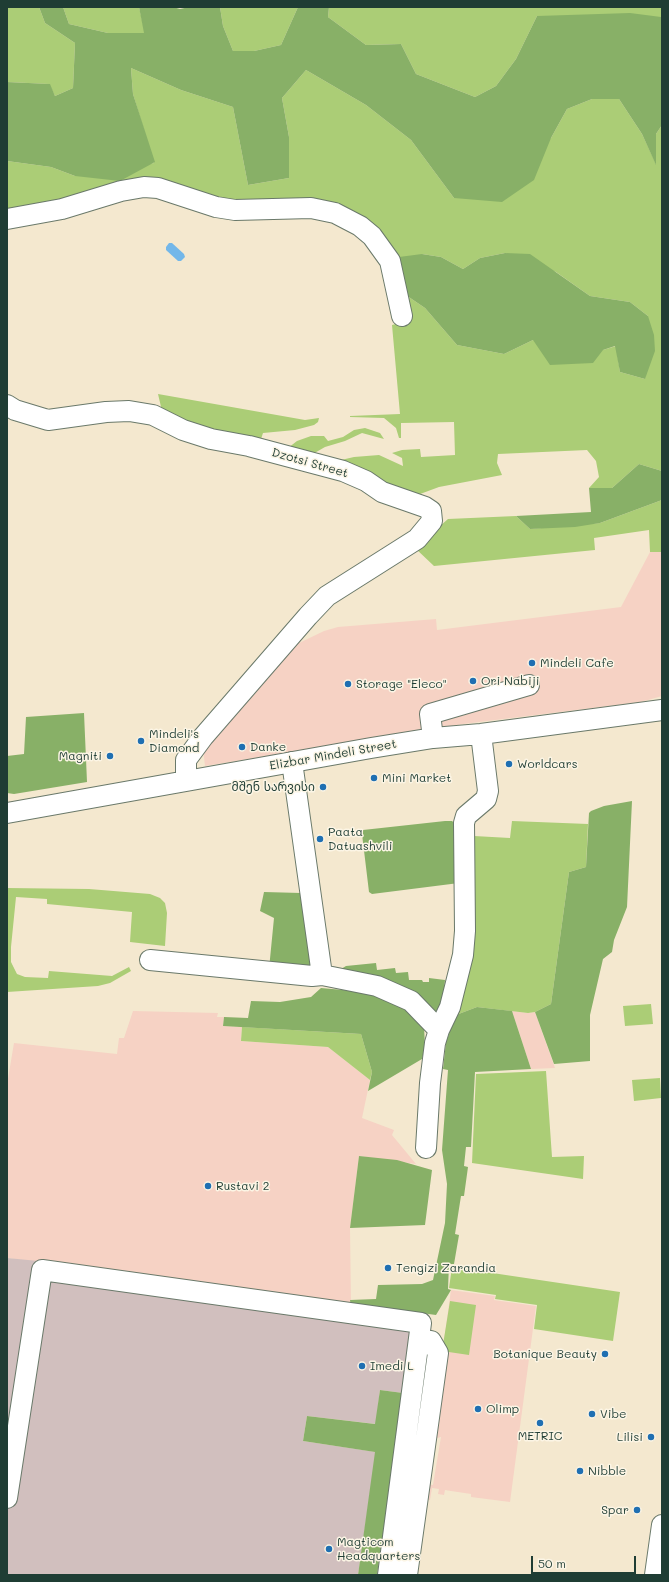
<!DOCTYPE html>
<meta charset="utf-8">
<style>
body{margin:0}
#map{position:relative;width:669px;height:1582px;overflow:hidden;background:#f4e8cf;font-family:Mali,sans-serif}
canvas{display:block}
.frame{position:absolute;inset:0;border:8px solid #1f3d34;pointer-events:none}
.scale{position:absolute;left:531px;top:1556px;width:105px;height:18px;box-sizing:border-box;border:2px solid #1f3d34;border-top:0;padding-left:5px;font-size:12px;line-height:14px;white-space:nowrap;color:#1f3d34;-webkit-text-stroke:3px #fcf5e5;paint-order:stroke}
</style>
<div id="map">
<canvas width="669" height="1582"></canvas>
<div class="frame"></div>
<div class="scale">50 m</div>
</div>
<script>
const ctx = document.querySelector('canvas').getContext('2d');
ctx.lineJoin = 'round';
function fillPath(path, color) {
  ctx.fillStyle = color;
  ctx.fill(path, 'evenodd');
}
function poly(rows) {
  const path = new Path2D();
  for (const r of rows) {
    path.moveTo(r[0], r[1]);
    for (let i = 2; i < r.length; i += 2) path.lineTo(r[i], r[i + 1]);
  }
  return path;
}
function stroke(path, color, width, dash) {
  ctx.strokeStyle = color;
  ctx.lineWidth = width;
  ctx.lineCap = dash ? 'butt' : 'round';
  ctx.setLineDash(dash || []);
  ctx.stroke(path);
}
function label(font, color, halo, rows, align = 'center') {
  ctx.font = font + ' Mali,"Noto Sans Georgian",sans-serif';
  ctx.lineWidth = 3;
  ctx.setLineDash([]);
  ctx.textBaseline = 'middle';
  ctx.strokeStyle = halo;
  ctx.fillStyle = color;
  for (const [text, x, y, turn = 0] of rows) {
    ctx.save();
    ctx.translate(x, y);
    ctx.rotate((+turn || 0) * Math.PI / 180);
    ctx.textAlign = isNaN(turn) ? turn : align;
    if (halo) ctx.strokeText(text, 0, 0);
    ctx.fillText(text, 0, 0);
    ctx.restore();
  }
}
const built = poly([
 [650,552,662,552,662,696,641,702,463,724,205,766,203,749,297,644,324,631,338,627,436,619,437,630,621,607],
 [133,1011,218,1013,217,1017,224,1017,223,1026,242,1027,241,1041,328,1047,370,1080,362,1118,394,1130,392,1135,416,1164,359,1156,350,1228,351,1306,7,1258,7,1085,14,1043,117,1054,119,1038,124,1038],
 [512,1011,528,1013,535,1012,555,1068,531,1069],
 [451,1290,495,1296,494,1300,536,1306,510,1502,471,1497,471,1494,451,1491,445,1490,444,1495,438,1494,439,1489,432,1488,430,1500,424,1499,426,1484,433,1485,441,1437,430,1440]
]);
const industrial = poly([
 [7,1258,49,1262,412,1329,379,1575,377,1575,403,1393,380,1390,376,1424,307,1416,303,1441,376,1452,358,1575,7,1575]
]);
const green = poly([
 [7,7,39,7,45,23,75,43,73,88,55,96,49,84,7,82],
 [63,7,139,7,145,33,108,33,69,24],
 [220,7,298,7,281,45,254,51,233,51,223,26],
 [329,7,662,7,662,18,537,16,516,59,496,86,475,97,416,74,401,44,366,45,328,17],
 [131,68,181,90,233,107,248,185,289,178,289,137,282,98,306,70,366,105,411,140,454,198,551,138,567,109,592,99,619,99,642,134,656,164,656,134,662,125,662,471,639,464,612,488,589,488,599,477,596,461,587,450,498,454,497,463,502,475,439,487,412,497,340,462,341,460,354,457,379,455,403,466,402,458,392,453,402,450,420,449,421,457,455,455,454,422,401,423,401,438,399,438,396,428,384,418,350,417,350,416,400,414,392,325,408,321,361,221,235,203,154,182,120,181,62,202,7,211,7,161,51,167,75,176,154,163,133,94],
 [505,253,556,272,590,296,630,302,648,316,645,379,620,372,616,346,603,350,533,340,504,354,457,345,425,308,400,291,422,254,441,257,463,269,480,258],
 [158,394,305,420,319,418,318,422,314,425,295,430,263,433,260,442,212,434,162,411],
 [365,428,380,433,384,439,362,433,345,441,325,447,311,455,288,448,297,441,311,436,324,436,328,441,343,437,354,430],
 [662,500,662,552,650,552,649,530,594,538,595,550,434,566,415,548,448,519,516,516,530,529,600,523],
 [512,821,588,824,586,867,569,872,551,1004,535,1012,528,1013,477,1007,456,1015,474,836,510,838],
 [7,888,89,889,150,894,160,898,165,903,167,913,165,946,130,942,132,912,47,904,47,899,16,897,11,947,11,962,17,974,25,977,48,978,49,971,112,976,129,967,131,971,110,983,98,986,7,992],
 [651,1004,653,1024,625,1026,623,1006],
 [242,1027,361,1034,372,1072,370,1080,328,1047,241,1041],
 [546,1071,552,1157,584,1156,583,1179,472,1163,476,1074],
 [660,1078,661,1098,634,1101,632,1080],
 [452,1267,620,1292,613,1341,534,1329,537,1305,495,1299,496,1295,449,1288],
 [450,1301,476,1305,469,1355,442,1351]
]);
const forest = poly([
 [39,7,63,7,69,24,108,33,144,33,139,7,173,7,180,9,189,7,220,7,223,26,233,51,254,51,281,45,298,7,329,7,328,17,366,45,401,44,416,74,475,97,496,86,516,59,537,16,630,13,661,17,662,125,656,134,656,165,642,134,619,99,592,99,567,109,551,138,534,180,502,202,454,198,411,140,366,105,306,70,282,98,289,137,289,178,248,185,233,107,181,90,131,68,133,94,155,162,120,181,75,176,51,167,7,161,7,82,50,84,55,96,73,88,75,43,45,23],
 [505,253,530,254,590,296,630,302,648,316,654,335,655,351,645,379,620,372,615,346,603,350,593,363,550,365,533,340,504,354,457,345,425,308,400,291,399,257,422,254,441,257,463,269,480,258],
 [639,464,662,471,662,500,600,523,575,527,530,529,516,516,591,512,589,488,612,488],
 [84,713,87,782,14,794,7,793,7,756,24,754,26,717],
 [632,801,627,907,614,940,612,952,603,959,590,1015,590,1061,554,1064,535,1012,551,1004,569,872,586,867,589,813,591,811,604,806],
 [445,821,452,821,459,827,459,883,372,894,369,892,362,834,363,830],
 [264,892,301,893,313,967,269,969,274,918,260,911],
 [376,963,377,970,395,968,396,973,408,972,409,980,422,980,423,982,429,982,429,978,445,980,443,1001,435,1013,341,969,346,966],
 [321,988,376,993,412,1012,424,1026,425,1047,422,1059,368,1091,372,1072,361,1034,223,1026,224,1017,248,1018,251,1001,280,1002,311,997],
 [477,1007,512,1011,531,1069,475,1072,471,1147,466,1147,464,1166,468,1167,464,1196,461,1196,455,1234,459,1235,454,1264,449,1264,448,1289,451,1290,436,1315,377,1307,351,1306,350,1300,376,1299,378,1285,422,1284,433,1280,445,1223,447,1184,442,1150,448,1070,443,1069,446,1042,456,1015],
 [359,1156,397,1160,432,1170,425,1225,350,1228],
 [380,1390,403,1393,377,1575,358,1575,375,1452,303,1441,307,1416,375,1424]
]);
const water = poly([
 [169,243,172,243,184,254,185,257,181,261,178,261,166,250,166,247]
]);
const minor = poly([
 [7,219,62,209,121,191,144,187,158,188,216,207,235,210,311,208,335,213,360,226,372,236,390,261,402,316],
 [7,405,15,410,48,420,106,412,129,411,153,415,183,430,211,439,249,446,343,471,366,481,382,492,425,507,431,511,432,521,417,539,327,596,308,616,203,737,186,760,186,780],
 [433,738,430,714,529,685],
 [292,762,322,975],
 [7,813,371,748,433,738,481,734,662,710],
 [150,960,312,976,322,975,377,986,411,1001,439,1030],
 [426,1148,430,1083,435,1043,439,1030,450,1007,463,955,465,931,464,823,466,816,486,799,488,791,481,734],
 [7,1498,42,1270,421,1323,388,1575],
 [407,1575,438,1353,431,1341,419,1339],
 [655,1575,662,1525]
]);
const markers = [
 [532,663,4,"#1f6fb2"],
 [473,681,4,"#1f6fb2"],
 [348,684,4,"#1f6fb2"],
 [141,741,4,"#1f6fb2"],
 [242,747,4,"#1f6fb2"],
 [110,756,4,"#1f6fb2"],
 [509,764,4,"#1f6fb2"],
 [374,778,4,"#1f6fb2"],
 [323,787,4,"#1f6fb2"],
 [320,839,4,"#1f6fb2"],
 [208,1186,4,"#1f6fb2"],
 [388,1268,4,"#1f6fb2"],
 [605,1354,4,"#1f6fb2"],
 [362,1366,4,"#1f6fb2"],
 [478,1409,4,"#1f6fb2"],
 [592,1414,4,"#1f6fb2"],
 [540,1423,4,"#1f6fb2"],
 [651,1437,4,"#1f6fb2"],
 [580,1471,4,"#1f6fb2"],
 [637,1510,4,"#1f6fb2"],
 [329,1549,4,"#1f6fb2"]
];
const streetNames = [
 ["Dzotsi Street",310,463,16],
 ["Elizbar Mindeli Street",333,755,-10]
];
const poiNames = [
 ["Mindeli Cafe",540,663],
 ["Ori Nabiji",481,681],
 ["Storage \"Eleco\"",356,684],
 ["Mindeli's",149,734],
 ["Diamond",149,748],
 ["Danke",250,747],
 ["Magniti",102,756,"right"],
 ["Worldcars",517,764],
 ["Mini Market",382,778],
 ["მშენ სარვისი",315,787,"right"],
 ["Paata",328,832],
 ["Datuashvili",328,846],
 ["Rustavi 2",216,1186],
 ["Tengizi Zarandia",396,1268],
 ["Botanique Beauty",597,1354,"right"],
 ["Imedi L",370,1366],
 ["Olimp",486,1409],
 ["Vibe",600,1414],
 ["METRIC",540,1436,"center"],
 ["Lilisi",643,1437,"right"],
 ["Nibble",588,1471],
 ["Spar",629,1510,"right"],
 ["Magticom",337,1542],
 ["Headquarters",337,1556]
];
fillPath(built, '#f6d2c4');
fillPath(industrial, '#d1bfbe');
fillPath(green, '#abcd76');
fillPath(forest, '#88b067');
fillPath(water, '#73b7e9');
stroke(minor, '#6a796a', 22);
stroke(minor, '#fff', 20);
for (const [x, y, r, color] of markers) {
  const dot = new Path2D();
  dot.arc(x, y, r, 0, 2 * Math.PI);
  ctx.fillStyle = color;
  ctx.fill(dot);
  stroke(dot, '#fcf5e5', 1.5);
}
label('12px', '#1f3d34', '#fcf5e5', streetNames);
label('12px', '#1f3d34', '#fcf5e5', poiNames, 'left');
</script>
